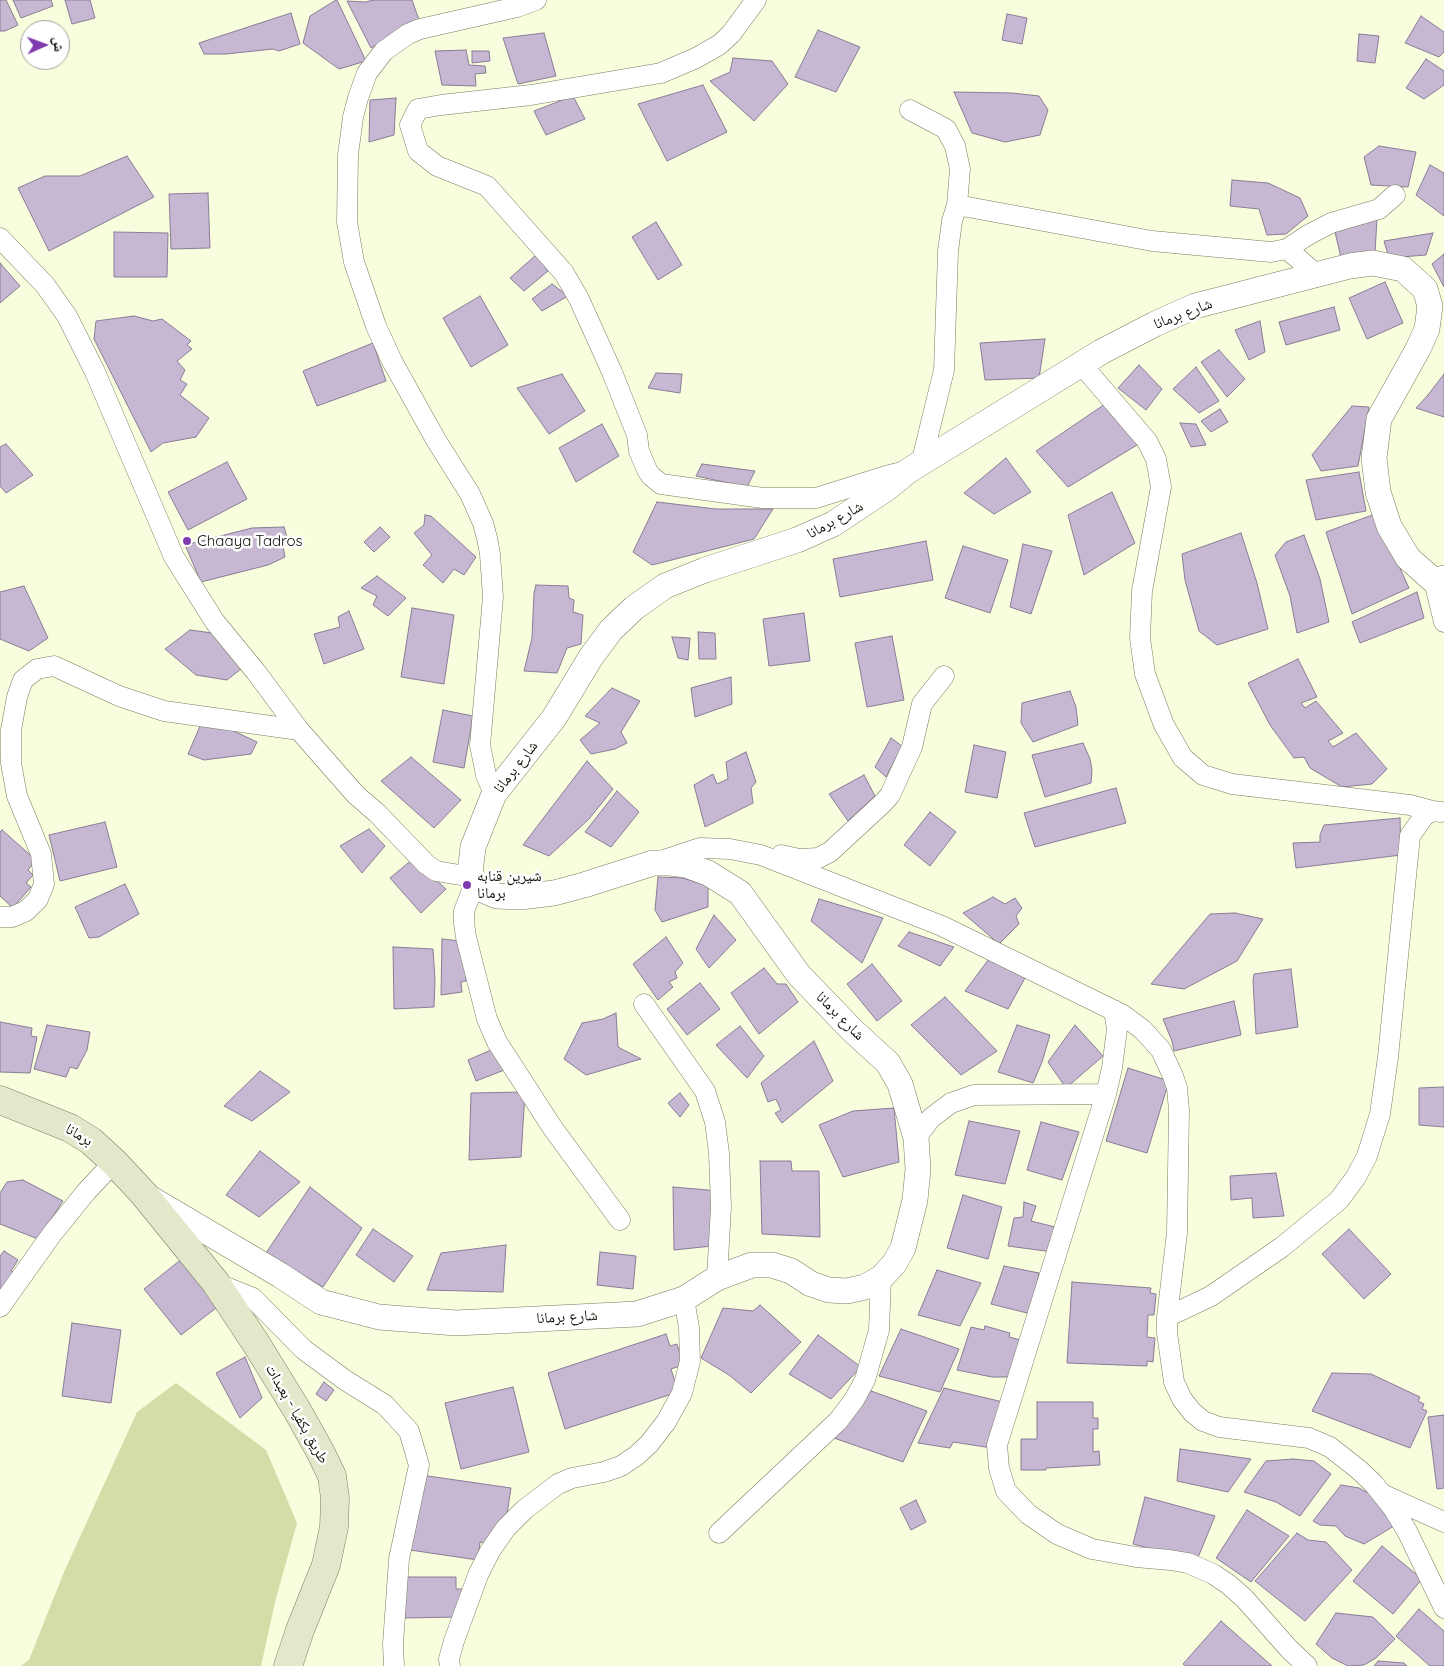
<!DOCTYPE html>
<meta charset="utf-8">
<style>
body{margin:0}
#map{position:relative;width:1444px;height:1666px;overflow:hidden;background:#f7fddd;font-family:Quicksand,"Noto Naskh Arabic",sans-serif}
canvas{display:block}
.north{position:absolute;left:20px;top:20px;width:50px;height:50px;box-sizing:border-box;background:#fff;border:1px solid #9fa09c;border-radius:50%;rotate:88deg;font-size:14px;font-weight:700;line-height:20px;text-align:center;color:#101107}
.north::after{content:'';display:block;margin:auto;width:18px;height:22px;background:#813bae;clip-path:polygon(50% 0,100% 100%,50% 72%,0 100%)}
</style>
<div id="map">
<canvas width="1444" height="1666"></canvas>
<div class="north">ش</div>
</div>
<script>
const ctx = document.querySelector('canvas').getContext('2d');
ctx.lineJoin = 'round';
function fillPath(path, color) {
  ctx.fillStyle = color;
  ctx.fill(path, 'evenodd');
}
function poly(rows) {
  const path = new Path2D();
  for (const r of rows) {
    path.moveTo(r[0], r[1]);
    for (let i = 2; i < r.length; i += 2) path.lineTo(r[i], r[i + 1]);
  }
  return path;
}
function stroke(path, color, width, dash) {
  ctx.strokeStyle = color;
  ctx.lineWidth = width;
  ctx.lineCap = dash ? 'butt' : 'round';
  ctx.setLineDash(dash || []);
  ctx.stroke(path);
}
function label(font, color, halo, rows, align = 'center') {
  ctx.font = font + ' Quicksand,"Noto Naskh Arabic",sans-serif';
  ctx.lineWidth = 5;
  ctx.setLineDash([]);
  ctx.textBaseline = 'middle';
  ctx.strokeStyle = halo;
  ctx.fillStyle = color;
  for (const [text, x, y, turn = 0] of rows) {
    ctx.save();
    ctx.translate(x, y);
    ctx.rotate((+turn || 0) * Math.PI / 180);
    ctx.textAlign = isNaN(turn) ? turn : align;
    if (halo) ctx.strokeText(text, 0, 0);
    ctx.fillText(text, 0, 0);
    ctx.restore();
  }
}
const green = poly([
 [176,1383,266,1450,297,1523,275,1602,261,1666,21,1666,29,1660,64,1572,137,1412]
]);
const building = poly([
 [0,0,6,0,18,25,5,31,0,31,0,0],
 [13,0,51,0,53,6,21,18,13,0],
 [65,0,90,0,95,18,72,24,65,0],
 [336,0,337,0,366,61,339,69,303,43,310,16,336,0],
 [374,0,412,0,419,20,371,48,347,1,365,2,374,0],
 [291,13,300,44,279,51,273,49,226,54,204,54,199,43,291,13],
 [1007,14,1027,18,1022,44,1002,40,1007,14],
 [1421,16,1444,32,1444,52,1439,57,1405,43,1421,16],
 [818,30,860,47,836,92,795,77,818,30],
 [544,33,556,76,518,84,503,38,544,33],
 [1359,34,1379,36,1375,63,1357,61,1359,34],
 [466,50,469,65,485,66,486,73,475,74,476,86,442,85,435,51,466,50],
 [472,51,489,51,490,61,472,63,472,51],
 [733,58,772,61,788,84,754,121,710,81,730,72,733,58],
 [1426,59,1444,71,1444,85,1424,99,1406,88,1426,59],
 [703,85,727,132,667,161,638,104,703,85],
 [954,92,1012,93,1039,96,1048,110,1040,135,1005,142,972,133,954,92],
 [573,96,585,119,546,135,534,111,573,96],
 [396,98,394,135,369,142,370,100,396,98],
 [1379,146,1416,152,1408,187,1371,185,1364,157,1379,146],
 [127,156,154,197,49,251,18,188,45,176,80,176,127,156],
 [1430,165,1444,173,1444,216,1416,195,1430,165],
 [1232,180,1268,183,1300,198,1308,216,1286,234,1267,235,1259,209,1230,206,1232,180],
 [208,193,210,248,171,249,169,194,208,193],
 [1377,219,1375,253,1342,262,1335,232,1377,219],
 [656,222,682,265,658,280,632,237,656,222],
 [114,232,168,233,167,277,114,277,114,232],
 [1433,233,1426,255,1389,258,1384,241,1433,233],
 [1444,254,1444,287,1432,264,1444,254],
 [536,255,548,271,524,291,510,278,536,255],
 [0,263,20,286,0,303,0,263],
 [1385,282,1403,323,1367,339,1349,298,1385,282],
 [552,284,568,296,542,311,532,299,552,284],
 [480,296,508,345,471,367,443,318,480,296],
 [1334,307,1340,330,1286,345,1279,322,1334,307],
 [134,316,153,321,162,319,191,341,187,345,192,349,177,361,185,370,180,380,187,384,180,395,209,418,196,437,163,443,151,452,94,339,96,321,134,316],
 [1260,321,1265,352,1249,360,1235,330,1260,321],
 [1045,339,1039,378,985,380,980,343,1045,339],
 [373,343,386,381,317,406,303,371,373,343],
 [1219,350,1245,379,1227,397,1201,362,1219,350],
 [1139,365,1162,389,1146,410,1118,388,1139,365],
 [1196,367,1219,401,1199,413,1173,389,1196,367],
 [656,373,682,374,680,393,648,388,656,373],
 [562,374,585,411,549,434,517,388,562,374],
 [1444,374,1444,417,1416,408,1428,395,1444,374],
 [1108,402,1137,445,1068,487,1036,451,1108,402],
 [1352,406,1369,407,1358,466,1321,471,1312,455,1352,406],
 [1220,409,1228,422,1211,432,1201,421,1220,409],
 [1180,423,1196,424,1206,445,1191,447,1180,423],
 [602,424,619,456,576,482,559,448,602,424],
 [6,444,33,475,6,493,0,486,0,447,6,444],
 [1006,458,1031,492,994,514,964,493,1006,458],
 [227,462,247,499,188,530,168,492,227,462],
 [702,464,755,471,747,487,696,476,702,464],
 [1359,472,1366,511,1316,520,1306,480,1359,472],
 [1112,492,1135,543,1084,575,1068,515,1112,492],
 [657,502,716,509,773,509,754,539,652,565,633,552,657,502],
 [1375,514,1409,588,1352,614,1326,532,1375,514],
 [425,515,431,516,476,557,464,575,454,569,443,583,423,565,432,555,414,533,424,525,425,515],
 [284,527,289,544,283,546,285,557,268,565,201,582,185,545,252,528,284,527],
 [380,527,390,537,374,552,364,542,380,527],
 [1241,533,1257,583,1268,629,1217,645,1199,631,1185,580,1182,554,1241,533],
 [1304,535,1320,579,1329,622,1297,633,1290,596,1275,555,1286,542,1304,535],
 [926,541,933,580,840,597,833,559,926,541],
 [1023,544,1052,551,1031,614,1010,607,1023,544],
 [963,546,1008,560,990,613,945,598,963,546],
 [377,576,406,598,388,616,373,605,377,596,361,588,377,576],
 [536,585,568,586,569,598,574,600,573,612,583,615,581,644,567,648,557,673,524,671,532,638,534,593,536,585],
 [24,586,48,638,29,651,0,639,0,592,24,586],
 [1417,592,1424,618,1360,643,1352,622,1417,592],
 [412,608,454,615,444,684,401,677,412,608],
 [349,611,364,649,324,664,314,634,340,627,338,617,349,611],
 [804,613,810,661,769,666,763,619,804,613],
 [190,630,212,633,241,669,227,680,196,675,165,649,190,630],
 [698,632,715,633,716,659,699,659,698,632],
 [892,636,904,700,867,707,855,643,892,636],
 [672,637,690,638,688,660,678,658,672,637],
 [1298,659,1317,697,1301,703,1305,708,1316,701,1343,733,1328,741,1333,747,1356,733,1387,769,1372,784,1342,787,1310,768,1304,757,1294,758,1270,725,1248,683,1298,659],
 [731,677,732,704,695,717,691,688,731,677],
 [612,688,640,701,621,732,627,743,615,749,591,754,580,740,600,723,585,716,612,688],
 [1070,691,1076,707,1078,725,1033,742,1021,723,1022,703,1070,691],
 [443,710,473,716,464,768,433,762,443,710],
 [204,717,257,742,251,754,204,760,188,754,204,717],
 [891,738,902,746,886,777,875,767,891,738],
 [1083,743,1090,759,1092,770,1091,783,1045,797,1032,755,1083,743],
 [974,745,1006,752,997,798,965,792,974,745],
 [746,752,756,782,751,788,753,803,705,827,694,785,713,774,717,784,728,779,726,762,746,752],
 [411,757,461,800,434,828,381,781,411,757],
 [587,761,613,789,589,819,549,856,523,845,587,761],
 [864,775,875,796,848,821,829,794,864,775],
 [1116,788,1126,823,1035,847,1024,813,1116,788],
 [617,791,639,812,611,847,585,832,617,791],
 [930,812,956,832,930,866,904,845,930,812],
 [1400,818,1401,855,1296,868,1293,843,1320,842,1320,835,1324,825,1400,818],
 [105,822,117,867,60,881,49,835,105,822],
 [369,829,385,846,362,873,340,846,369,829],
 [2,830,36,860,28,870,33,875,26,883,31,887,13,908,0,896,0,832,2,830],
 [413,859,446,889,421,913,390,878,413,859],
 [658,877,683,878,708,886,708,907,662,922,655,910,658,877],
 [125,884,139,914,99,937,89,938,75,907,125,884],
 [993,897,1005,904,1015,898,1022,908,1016,916,1019,924,999,944,963,913,993,897],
 [819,899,883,918,862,963,811,921,819,899],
 [1235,913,1263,919,1237,961,1184,989,1151,984,1210,914,1235,913],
 [714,915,736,940,709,968,696,949,714,915],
 [909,932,954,947,940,966,898,946,909,932],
 [666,937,683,963,675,972,677,978,669,982,673,987,658,1000,633,964,666,937],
 [442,939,460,941,465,947,466,981,461,982,462,992,441,995,442,939],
 [393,947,433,949,435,980,434,1007,394,1009,393,947],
 [989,959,1025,978,1008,1009,965,991,989,959],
 [872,964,902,1001,877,1021,847,984,872,964],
 [764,968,777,984,786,984,798,1002,759,1034,731,993,764,968],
 [1291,969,1298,1027,1256,1034,1253,981,1254,974,1291,969],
 [700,983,720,1009,687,1035,667,1009,700,983],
 [945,997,997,1051,961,1075,911,1025,945,997],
 [1234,1001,1241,1035,1174,1051,1172,1041,1163,1019,1234,1001],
 [616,1013,618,1047,641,1059,586,1075,564,1059,582,1023,603,1019,616,1013],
 [0,1022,32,1028,31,1036,37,1037,30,1073,0,1072,0,1022],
 [47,1025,90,1032,87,1050,77,1069,70,1067,66,1077,34,1069,47,1025],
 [1017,1025,1050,1035,1042,1062,1033,1083,998,1072,1017,1025],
 [1075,1025,1103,1056,1066,1088,1048,1062,1075,1025],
 [740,1026,764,1056,747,1078,716,1045,740,1026],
 [814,1041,833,1081,782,1123,775,1113,781,1110,776,1099,768,1102,761,1083,814,1041],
 [498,1047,507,1069,476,1081,468,1060,498,1047],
 [1128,1068,1169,1081,1147,1153,1106,1141,1128,1068],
 [260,1071,290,1092,252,1121,224,1106,260,1071],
 [1444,1087,1444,1127,1419,1125,1419,1088,1444,1087],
 [525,1092,521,1157,469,1160,471,1093,525,1092],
 [680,1093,689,1105,680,1117,668,1103,680,1093],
 [894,1108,899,1162,843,1177,819,1125,853,1111,894,1108],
 [969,1121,1020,1131,1005,1184,955,1175,969,1121],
 [1041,1122,1079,1132,1062,1180,1027,1170,1041,1122],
 [260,1151,300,1182,259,1217,226,1195,260,1151],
 [760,1161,791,1161,792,1171,819,1171,820,1237,762,1234,760,1161],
 [1276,1173,1284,1216,1253,1218,1252,1198,1231,1200,1230,1176,1276,1173],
 [23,1180,63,1201,38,1239,0,1224,0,1193,7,1182,23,1180],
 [310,1187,362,1228,323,1287,266,1253,310,1187],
 [673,1187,708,1190,714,1192,712,1246,674,1250,673,1187],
 [963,1195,1002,1207,988,1259,947,1248,963,1195],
 [1024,1202,1036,1206,1031,1221,1055,1227,1053,1252,1008,1246,1014,1218,1023,1217,1024,1202],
 [373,1229,413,1256,394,1282,356,1255,373,1229],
 [1349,1229,1391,1274,1364,1299,1322,1254,1349,1229],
 [506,1245,503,1292,427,1290,441,1253,506,1245],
 [4,1251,18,1260,11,1271,14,1272,0,1294,0,1256,4,1251],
 [600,1252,636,1256,633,1289,597,1285,600,1252],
 [183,1258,220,1305,181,1335,144,1289,183,1258],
 [1004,1266,1039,1273,1031,1314,991,1304,1004,1266],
 [937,1270,981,1283,960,1326,918,1315,937,1270],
 [1072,1282,1151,1288,1150,1293,1156,1294,1154,1315,1148,1315,1147,1337,1155,1338,1153,1362,1147,1361,1147,1366,1067,1363,1072,1282],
 [760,1305,801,1342,751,1393,729,1375,701,1358,723,1308,753,1311,760,1305],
 [72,1323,121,1330,111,1403,62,1396,72,1323],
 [985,1326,1010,1333,1009,1337,1025,1341,1016,1377,992,1377,957,1370,971,1327,984,1330,985,1326],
 [901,1329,959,1349,940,1392,879,1376,901,1329],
 [666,1334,670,1346,677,1344,683,1365,671,1369,678,1392,565,1429,548,1373,666,1334],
 [818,1335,861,1367,831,1399,789,1374,818,1335],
 [245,1357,262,1398,240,1418,216,1373,245,1357],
 [1332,1373,1371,1374,1420,1397,1418,1401,1424,1404,1422,1409,1427,1411,1410,1448,1312,1411,1332,1373],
 [324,1382,334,1390,326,1401,316,1394,324,1382],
 [513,1387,529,1452,461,1469,445,1403,513,1387],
 [944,1388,1003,1402,992,1448,953,1442,950,1448,918,1443,944,1388],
 [871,1391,927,1411,903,1462,831,1437,871,1391],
 [1037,1402,1093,1402,1093,1418,1098,1418,1098,1429,1093,1429,1093,1452,1099,1451,1100,1465,1046,1468,1046,1470,1021,1470,1021,1439,1037,1439,1037,1402],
 [1444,1415,1444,1488,1437,1489,1428,1417,1444,1415],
 [1180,1449,1251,1459,1228,1492,1177,1481,1180,1449],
 [1293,1459,1314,1461,1331,1474,1300,1516,1276,1502,1244,1492,1266,1461,1293,1459],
 [421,1475,511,1488,505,1527,493,1544,480,1542,478,1560,410,1550,421,1475],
 [1341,1485,1359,1488,1376,1497,1394,1526,1364,1544,1345,1536,1336,1526,1320,1525,1313,1521,1341,1485],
 [1145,1497,1215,1516,1197,1560,1133,1544,1145,1497],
 [916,1500,926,1522,911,1530,900,1508,916,1500],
 [1247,1510,1289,1536,1251,1582,1216,1558,1247,1510],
 [1297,1533,1308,1540,1326,1542,1352,1570,1305,1621,1255,1581,1297,1533],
 [1382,1546,1422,1579,1393,1614,1353,1581,1382,1546],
 [404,1577,456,1577,456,1589,466,1589,466,1604,457,1604,457,1617,405,1618,404,1577],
 [1419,1609,1444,1631,1444,1666,1430,1666,1396,1636,1419,1609],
 [1336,1613,1373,1617,1395,1639,1376,1658,1364,1665,1348,1666,1332,1658,1316,1644,1336,1613],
 [1221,1621,1272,1666,1186,1666,1183,1664,1221,1621],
 [1378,1661,1404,1663,1407,1666,1374,1666,1378,1661]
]);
const minor = poly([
 [756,0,731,34,719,45,696,58,661,73,531,95,441,105,418,109,410,125,418,151,437,166,487,186,564,273,579,299,612,372,637,435,639,451,647,470,651,476,661,484,763,498,816,498,886,476,906,471],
 [910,110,946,129,955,146,960,169,957,205,952,221,948,251,944,370,921,464],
 [957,205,1152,241,1271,252,1287,249,1308,235,1331,223,1379,209,1395,195],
 [0,238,45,285,67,316,95,372,174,557,215,622,256,672,299,730,356,795,377,813,426,864,436,871,460,875,470,873],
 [1287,249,1317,275],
 [1082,365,1147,441,1156,459,1161,487,1142,591,1140,638,1145,674,1164,725,1183,758,1203,775,1232,784,1410,805,1432,811],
 [1434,581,1444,622],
 [494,794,486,775,480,745,493,597,490,554,487,538,483,523,470,494,436,440,392,361,376,326,354,262,347,222,348,155,353,117,358,98,367,73,384,51,408,34,420,29,517,7,536,0],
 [781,855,799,859,818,858,830,852,883,803,890,795,912,747,922,704,944,676],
 [661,861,700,848,730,849,761,855,942,926,1123,1015,1143,1030,1161,1050,1173,1076,1177,1088,1179,1110,1177,1233,1167,1317,1167,1333,1174,1382,1182,1399,1192,1412,1203,1421,1219,1427,1309,1438,1330,1447,1358,1469,1373,1483,1393,1508,1407,1531,1444,1608],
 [475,883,464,911,464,923,466,937,487,1019,497,1042,552,1127,620,1220],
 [0,917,12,917,26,911,38,899,44,884,41,854,17,796,11,763,11,730,17,697,23,680,37,669,54,666,119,696,164,711,299,730],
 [644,1004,705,1091,715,1122,719,1153,721,1207,717,1278],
 [1114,1010,1117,1029,1112,1068,1106,1094,997,1445,999,1468,1006,1491,1028,1514,1057,1534,1092,1549,1136,1557,1170,1560,1188,1563,1213,1574,1228,1584,1244,1598,1289,1649,1307,1666],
 [916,1138,931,1118,951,1103,974,1095,1106,1094],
 [216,1283,253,1298,303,1349,345,1380,385,1405,409,1431,419,1465,399,1559,393,1644,394,1666],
 [0,1307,52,1234,86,1192,114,1162],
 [1167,1317,1211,1296,1282,1247,1339,1200,1356,1177,1367,1156,1380,1114,1388,1057,1410,836,1424,816,1432,811,1441,812],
 [1382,1494,1444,1522],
 [719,1533,838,1421,854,1400,865,1380,879,1330,881,1278],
 [450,1666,449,1659,454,1641,478,1575,490,1551,506,1528,525,1509,558,1484,572,1478,604,1472,621,1466,636,1456,649,1444,666,1422,682,1393,690,1361,689,1328,684,1299]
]);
const tertiary = poly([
 [148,1197,280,1275,321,1302,379,1317,456,1323,637,1314,684,1299,717,1278,752,1265,772,1265,791,1271,811,1284,829,1290,847,1291,865,1287,881,1278,894,1264,903,1248,915,1200,918,1169,916,1138,900,1084,888,1063,852,1030,799,975,740,893,708,873,686,865,670,863,653,863,584,885,554,893,520,897,497,896,485,891,475,883,470,873,473,847,494,794,554,718,591,657,611,630,634,608,665,586,705,570,797,540,833,524,886,489,908,471,1101,352,1155,324,1195,306,1350,266,1373,263,1403,269,1425,289,1430,306,1427,329,1418,349,1379,419,1374,458,1378,492,1389,526,1408,558,1434,581,1444,578]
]);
const secondary = poly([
 [0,1100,70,1128,91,1141,114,1162,143,1193,216,1283,257,1345,297,1410,321,1453,332,1476,335,1498,334,1527,326,1565,300,1630,288,1666]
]);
const markers = [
 [187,541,5,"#813bae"],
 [467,885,5,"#813bae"]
];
const streetNames = [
 ["شارع برمانا",1183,314,-21],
 ["شارع برمانا",835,520,-29],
 ["شارع برمانا",516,767,-52],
 ["شارع برمانا",840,1016,45],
 ["برمانا",79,1135,31],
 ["شارع برمانا",567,1317,-3],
 ["طريق بكفيا - بعبدات",297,1414,60]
];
const poiNames = [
 ["Chaaya Tadros",197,541],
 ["شيرين قنابه",477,876],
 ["برمانا",477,893]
];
fillPath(green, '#d4dca8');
fillPath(building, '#c6b7d3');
stroke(building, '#8a7c96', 1);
stroke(minor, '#787d61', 21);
stroke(tertiary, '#787d61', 26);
stroke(secondary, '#787d61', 29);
stroke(minor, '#fff', 20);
stroke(tertiary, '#fff', 25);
stroke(secondary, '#e4e8ca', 28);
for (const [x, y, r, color] of markers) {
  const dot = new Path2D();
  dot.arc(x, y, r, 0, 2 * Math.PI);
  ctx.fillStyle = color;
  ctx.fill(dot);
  stroke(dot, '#fff', 2);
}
label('15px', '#101107', '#fff', streetNames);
label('15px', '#101107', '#fff', poiNames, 'left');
</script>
